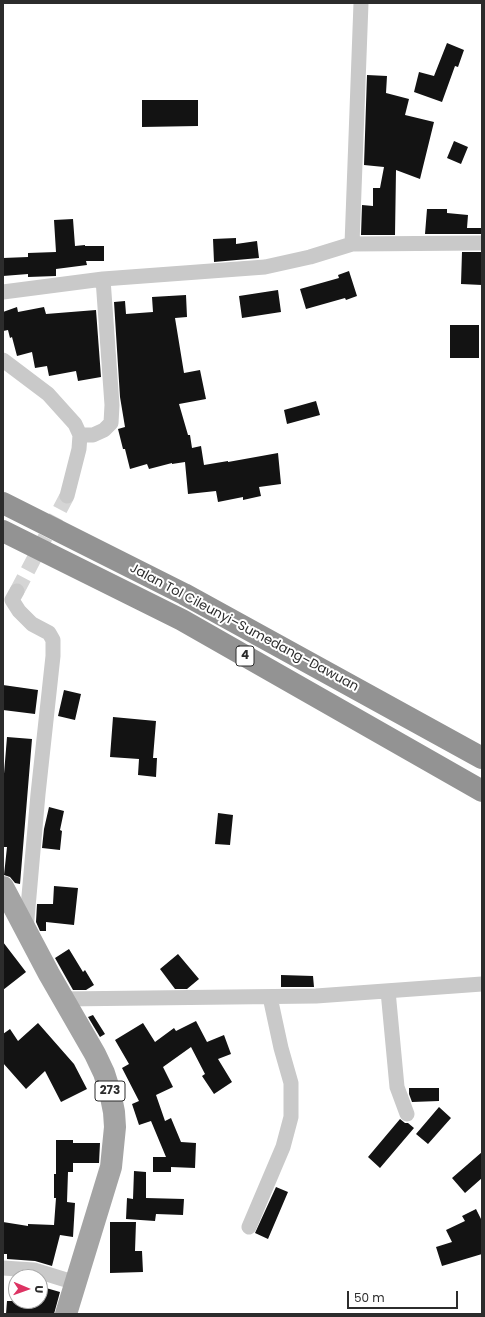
<!DOCTYPE html>
<meta charset="utf-8">
<style>
body{margin:0}
#map{position:relative;width:485px;height:1317px;overflow:hidden;background:#fff;font-family:Poppins,sans-serif}
canvas{display:block}
.frame{position:absolute;inset:0;border:4px solid #2c2c2c;pointer-events:none}
.north{position:absolute;left:8px;top:1269px;width:40px;height:40px;box-sizing:border-box;background:#fff;border:1px solid #ababab;border-radius:50%;rotate:92deg;font-size:11px;font-weight:700;line-height:16px;text-align:center;color:#2c2c2c}
.north::after{content:'';display:block;margin:auto;width:14px;height:18px;background:#dd3363;clip-path:polygon(50% 0,100% 100%,50% 72%,0 100%)}
.scale{position:absolute;left:347px;top:1291px;width:111px;height:18px;box-sizing:border-box;border:2px solid #2c2c2c;border-top:0;padding-left:5px;font-size:12px;line-height:14px;white-space:nowrap;color:#2c2c2c;-webkit-text-stroke:3px #fff;paint-order:stroke}
</style>
<div id="map">
<canvas width="485" height="1317"></canvas>
<div class="frame"></div>
<div class="north">U</div>
<div class="scale">50 m</div>
</div>
<script>
const ctx = document.querySelector('canvas').getContext('2d');
ctx.lineJoin = 'round';
function fillPath(path, color) {
  ctx.fillStyle = color;
  ctx.fill(path, 'evenodd');
}
function poly(rows) {
  const path = new Path2D();
  for (const r of rows) {
    path.moveTo(r[0], r[1]);
    for (let i = 2; i < r.length; i += 2) path.lineTo(r[i], r[i + 1]);
  }
  return path;
}
function stroke(path, color, width, dash) {
  ctx.strokeStyle = color;
  ctx.lineWidth = width;
  ctx.lineCap = dash ? 'butt' : 'round';
  ctx.setLineDash(dash || []);
  ctx.stroke(path);
}
function label(font, color, halo, rows, align = 'center') {
  ctx.font = font + ' Poppins,sans-serif';
  ctx.lineWidth = 4;
  ctx.setLineDash([]);
  ctx.textBaseline = 'middle';
  ctx.strokeStyle = halo;
  ctx.fillStyle = color;
  for (const [text, x, y, turn = 0] of rows) {
    ctx.save();
    ctx.translate(x, y);
    ctx.rotate((+turn || 0) * Math.PI / 180);
    ctx.textAlign = isNaN(turn) ? turn : align;
    if (halo) ctx.strokeText(text, 0, 0);
    ctx.fillText(text, 0, 0);
    ctx.restore();
  }
}
const building = poly([
 [447,43,464,50,458,67,455,66,442,102,414,92,419,72,434,76],
 [367,75,387,76,386,93,409,99,405,115,434,122,420,179,396,170,395,235,361,235,362,205,373,206,373,188,380,188,384,167,364,165],
 [142,100,198,100,198,126,142,127],
 [454,141,468,147,461,164,447,158],
 [427,209,447,209,447,213,468,215,467,228,482,228,482,234,425,234],
 [73,219,75,246,85,245,85,246,104,246,104,261,86,261,87,265,56,269,56,276,28,277,28,274,3,276,3,258,28,257,28,253,56,252,54,220],
 [236,238,236,244,257,241,259,258,214,262,213,239],
 [462,252,482,252,482,285,461,284],
 [349,271,357,296,346,300,345,298,306,309,300,289,339,278,338,275],
 [278,290,281,312,242,318,239,296],
 [186,295,187,317,175,318,184,373,200,370,206,399,179,404,188,435,190,435,192,448,201,446,204,465,228,461,228,462,278,453,281,484,259,487,261,496,243,500,243,497,218,502,216,491,188,494,185,462,172,464,172,463,149,469,147,464,130,469,125,449,123,449,118,429,125,427,120,397,114,302,125,301,126,314,153,312,152,297],
 [17,307,18,312,44,307,46,314,96,310,101,377,78,381,76,371,49,376,47,366,35,368,32,352,17,356,12,337,10,338,8,330,3,331,3,312],
 [450,325,479,325,479,358,450,358],
 [316,401,320,415,287,424,284,410],
 [3,685,38,690,35,714,3,710],
 [64,690,81,694,75,720,58,716],
 [113,717,156,721,153,758,157,758,156,777,138,775,139,759,110,757],
 [7,737,32,739,20,884,15,883,10,877,4,875,7,847,3,847,3,786],
 [49,807,64,811,60,830,62,831,60,850,42,848,44,829],
 [218,813,233,815,230,845,215,844],
 [54,886,78,888,74,925,46,922,46,931,40,931,36,922,37,904,53,904],
 [3,942,26,972,3,990],
 [69,949,83,972,85,970,94,985,86,990,73,990,55,958],
 [178,954,199,979,187,989,175,989,160,969],
 [281,975,313,976,314,987,281,987],
 [93,1015,105,1034,100,1037,88,1017],
 [196,1021,207,1042,224,1035,231,1054,218,1059,232,1082,214,1094,202,1076,205,1074,191,1047,163,1067,173,1087,156,1095,165,1121,171,1118,181,1142,196,1143,195,1168,171,1167,171,1172,153,1172,153,1157,166,1157,151,1121,139,1125,132,1104,139,1101,122,1068,129,1064,115,1040,143,1023,155,1042,174,1028,176,1031],
 [38,1023,74,1064,87,1089,61,1102,45,1071,26,1089,3,1063,3,1034,10,1029,18,1041],
 [409,1088,439,1088,439,1101,412,1102,409,1094],
 [439,1107,451,1118,428,1144,416,1134],
 [400,1119,405,1123,408,1123,414,1128,380,1168,368,1157],
 [56,1140,73,1140,73,1143,100,1143,99,1163,73,1163,73,1172,68,1172,67,1202,75,1203,73,1237,60,1235,52,1266,35,1261,7,1259,7,1254,3,1254,3,1222,28,1226,28,1224,54,1225,56,1198,54,1198,54,1174,56,1174],
 [482,1152,482,1178,465,1193,452,1178],
 [134,1171,146,1172,146,1198,184,1199,183,1215,156,1214,155,1221,126,1219,127,1198,133,1199],
 [276,1187,288,1192,268,1239,255,1233],
 [476,1209,482,1221,482,1254,442,1266,436,1247,452,1242,446,1230,465,1221,462,1216],
 [110,1222,136,1222,135,1251,142,1251,143,1272,110,1273],
 [40,1281,47,1283,46,1288,60,1292,54,1314,6,1314,7,1301,40,1301]
]);
const minorTunnel = poly([
 [17,591,67,496]
]);
const minor = poly([
 [352,244,361,3],
 [3,292,103,279,265,267,310,257,352,244,482,243],
 [3,360,48,394,75,424,80,435,79,449,67,496],
 [80,435,93,435,104,430,111,423,112,405,103,279],
 [17,591,12,600,19,611,32,624,49,633,53,640,53,656,38,794,26,930],
 [388,991,397,1087,407,1114],
 [63,999,316,996,482,984],
 [249,1227,283,1147,291,1117,291,1083,281,1048,270,997],
 [3,1268,34,1270,76,1283]
]);
const primary = poly([
 [3,887,49,974,95,1054,104,1073,110,1092,114,1112,115,1127,111,1167,66,1314]
]);
const motorway = poly([
 [3,503,184,594,482,758],
 [3,531,182,620,482,791]
]);
const shields = [
 [245,656,18],
 [110,1091,30]
];
const shieldNames = [
 ["4",245,656],
 ["273",110,1091]
];
const streetNames = [
 ["Jalan Tol Cileunyi–Sumedang–Dawuan",244,628,28]
];
fillPath(building, '#131313');
stroke(minorTunnel, '#d5d5d5', 15, [15, 8]);
stroke(minor, '#c9c9c9', 15);
stroke(primary, '#a4a4a4', 22);
stroke(motorway, '#939393', 22);
for (const [x, y, w] of shields) {
  const box = new Path2D();
  box.roundRect(x - w / 2, y - 10, w, 20, 3);
  ctx.fillStyle = '#fff';
  ctx.fill(box);
  stroke(box, '#2c2c2c', 1);
}
label('bold 12px', '#2c2c2c', null, shieldNames);
label('13px', '#2c2c2c', '#fff', streetNames);
</script>
